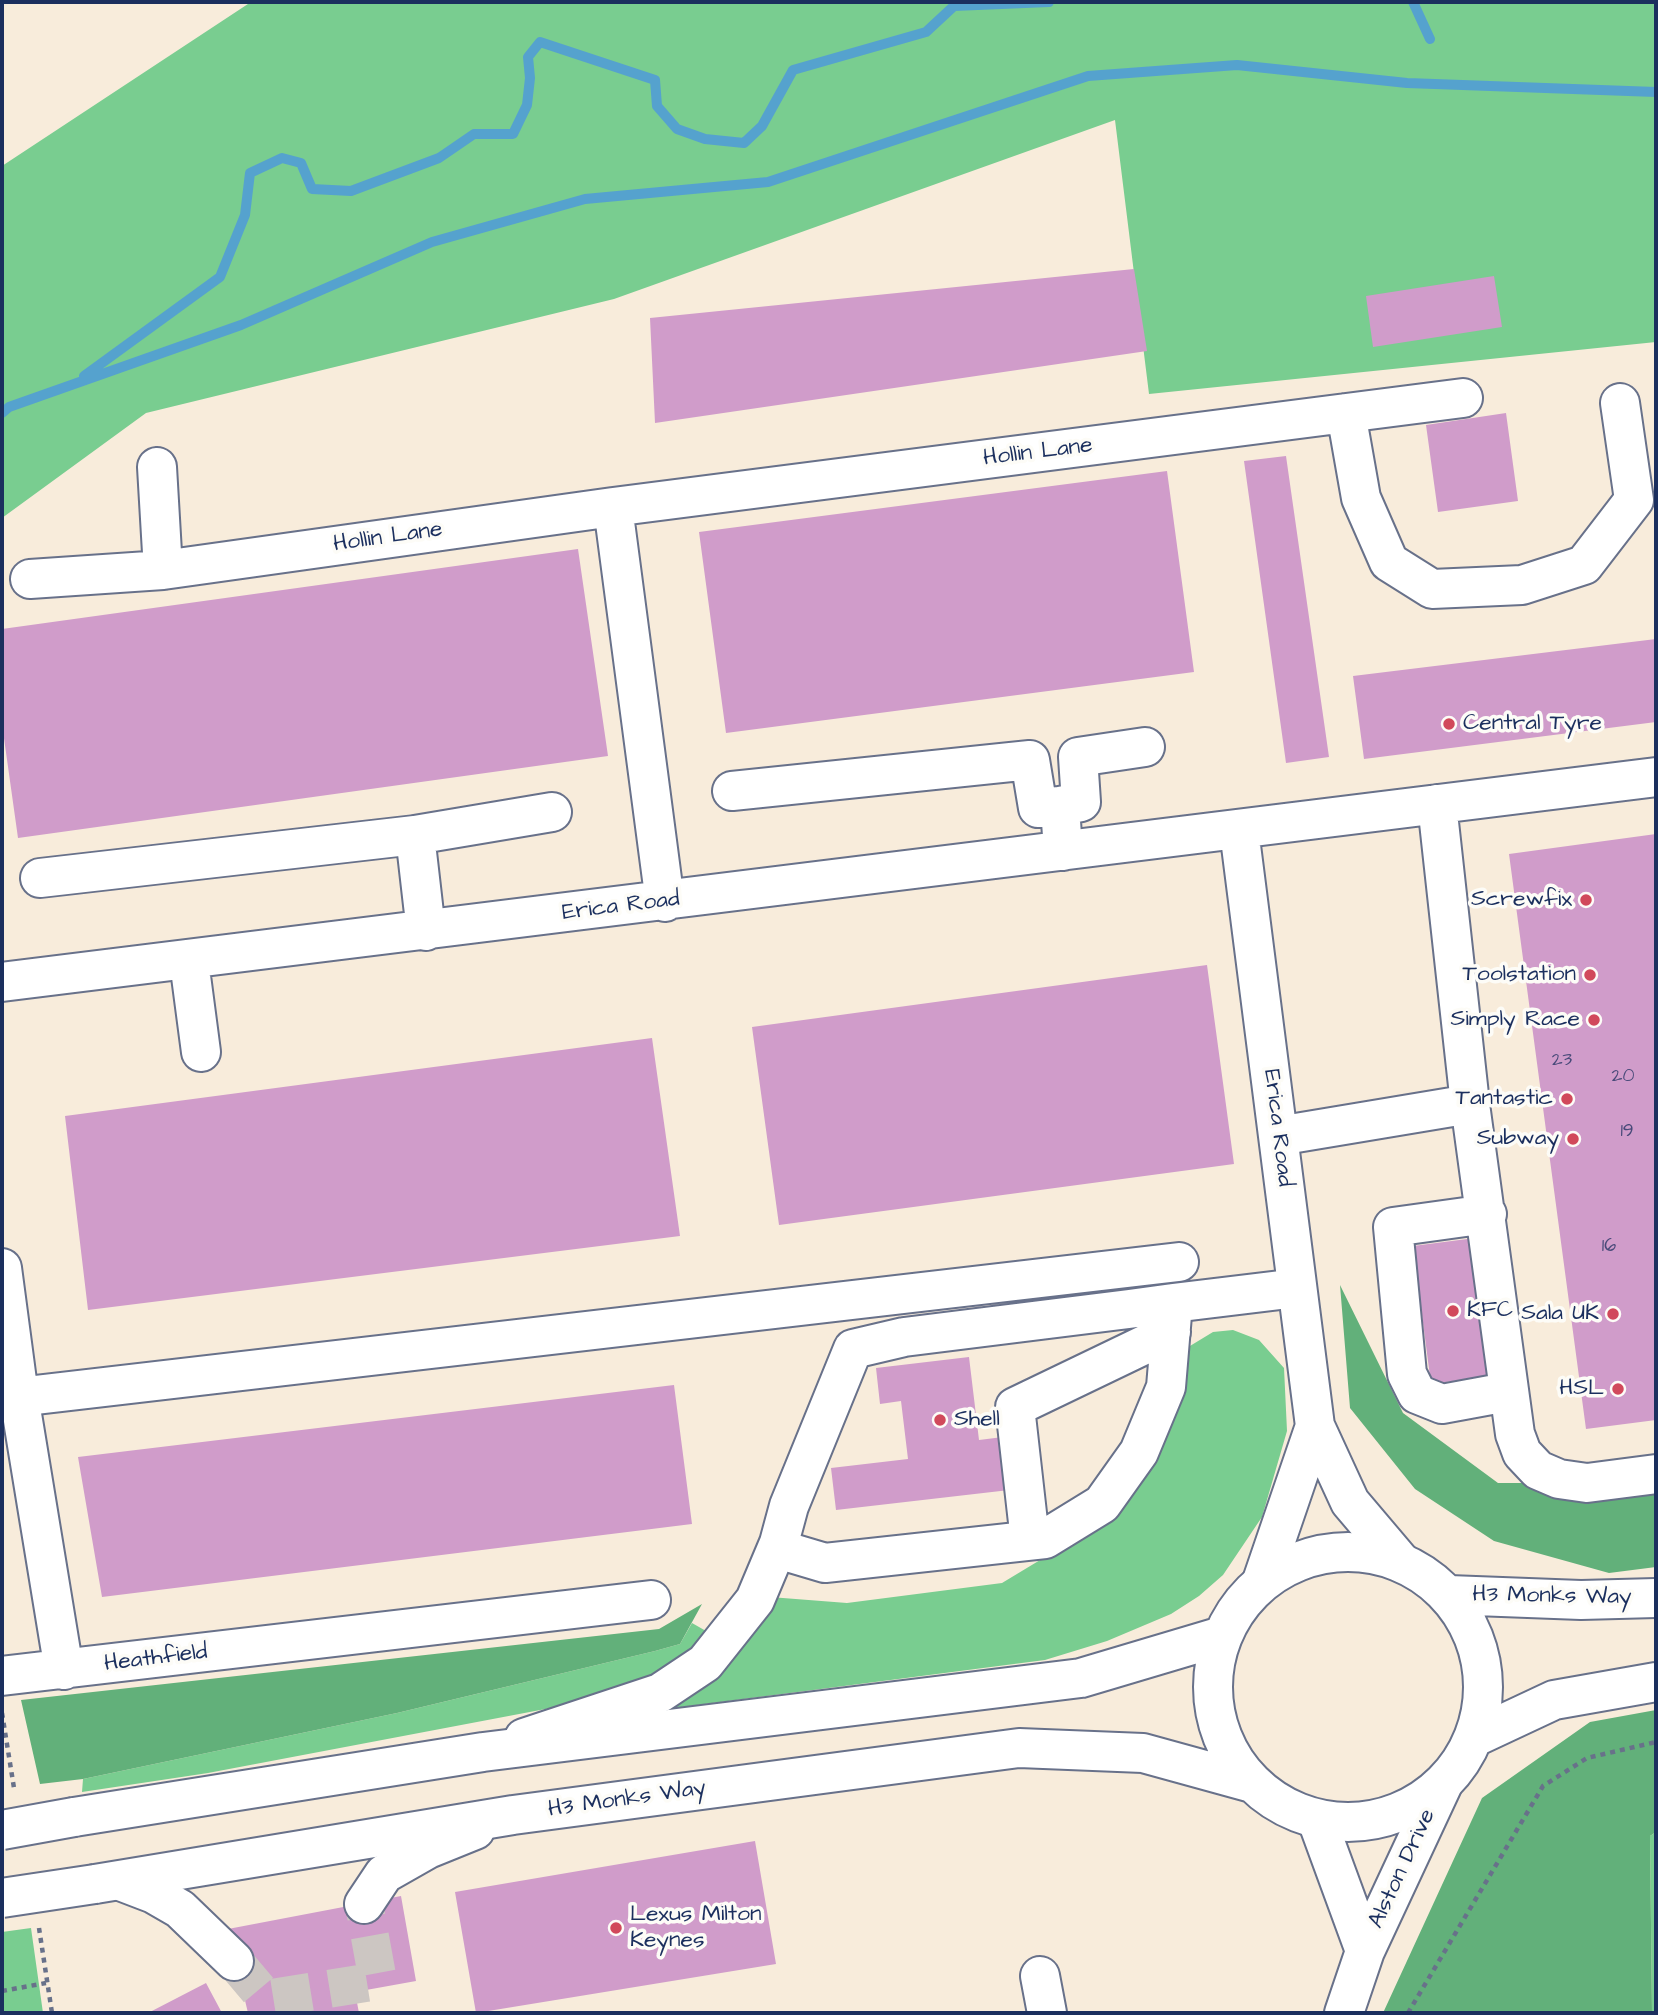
<!DOCTYPE html>
<style>
body{margin:0}
#map{position:relative;width:1658px;height:2015px;overflow:hidden;background:#f8ecdb;font-family:"Architects Daughter",sans-serif}
canvas{display:block}
.frame{position:absolute;inset:0;border:4px solid #1b2f5e;pointer-events:none}
</style>
<div id="map">
<canvas width="1658" height="2015"></canvas>
<div class="frame"></div>
</div>
<script>
const ctx = document.querySelector('canvas').getContext('2d');
ctx.lineJoin = 'round';
function fillPath(path, color) {
  ctx.fillStyle = color;
  ctx.fill(path, 'evenodd');
}
function poly(rows) {
  const path = new Path2D();
  for (const r of rows) {
    if (r.length === 3) {
      path.moveTo(r[0] + r[2], r[1]);
      path.arc(r[0], r[1], r[2], 0, 2 * Math.PI);
      continue;
    }
    path.moveTo(r[0], r[1]);
    for (let i = 2; i < r.length; i += 2) path.lineTo(r[i], r[i + 1]);
  }
  return path;
}
function stroke(path, color, width, dash) {
  ctx.strokeStyle = color;
  ctx.lineWidth = width;
  ctx.lineCap = dash ? 'butt' : 'round';
  ctx.setLineDash(dash || []);
  ctx.stroke(path);
}
function label(font, color, halo, rows, align = 'center') {
  ctx.font = font + ' "Architects Daughter",sans-serif';
  ctx.lineWidth = 7;
  ctx.setLineDash([]);
  ctx.textBaseline = 'middle';
  ctx.strokeStyle = halo;
  ctx.fillStyle = color;
  for (const [text, x, y, turn = 0] of rows) {
    ctx.save();
    ctx.translate(x, y);
    ctx.rotate((+turn || 0) * Math.PI / 180);
    ctx.textAlign = isNaN(turn) ? turn : align;
    if (halo) ctx.strokeText(text, 0, 0);
    ctx.fillText(text, 0, 0);
    ctx.restore();
  }
}
const green = poly([
 [251,2,1656,2,1656,342,1149,394,1115,120,614,299,146,413,2,518,2,166],
 [1233,1330,1259,1340,1284,1368,1287,1431,1262,1517,1223,1575,1199,1596,1171,1614,1107,1641,1045,1660,674,1708,725,1665,770,1597,847,1603,1002,1583,1118,1513,1185,1349,1213,1332],
 [692,1623,706,1631,693,1649,672,1667,593,1700,208,1773,82,1792,83,1779,397,1713,655,1651,680,1644],
 [1656,1832,1656,2013,1652,2013,1650,1836],
 [31,1928,43,2013,2,2013,2,1932]
]);
const forest = poly([
 [1340,1285,1403,1413,1498,1483,1587,1483,1656,1474,1656,1567,1609,1573,1494,1541,1415,1489,1350,1408],
 [702,1604,680,1644,655,1651,397,1713,83,1779,40,1784,21,1700,659,1629],
 [1656,1710,1656,1832,1650,1836,1652,2013,1383,2013,1482,1798,1590,1722]
]);
const stream = poly([
 [1413,2,1430,39],
 [84,376,220,277,245,215,250,173,282,158,301,163,312,189,351,191,439,158,474,134,513,134,527,105,530,78,528,57,540,42,655,80,657,106,677,129,705,139,744,143,762,126,793,70,926,32,954,6,1049,2],
 [2,413,9,407,241,325,432,242,585,199,768,182,1088,76,1237,65,1407,83,1656,92]
]);
const building = poly([
 [1134,269,1147,351,655,423,650,318],
 [1494,276,1502,327,1373,347,1366,296],
 [1506,413,1518,501,1438,512,1426,425],
 [1286,456,1329,757,1286,763,1244,461],
 [1167,471,1194,672,726,733,699,532],
 [578,549,608,756,18,838,2,724,2,629],
 [1656,639,1656,722,1364,759,1353,676],
 [1656,834,1656,1420,1586,1429,1509,854],
 [1207,965,1234,1164,779,1225,752,1027],
 [652,1038,680,1236,88,1310,65,1116],
 [1475,1238,1492,1376,1431,1384,1413,1246],
 [969,1357,979,1440,1011,1436,1018,1489,836,1510,831,1468,908,1459,901,1401,880,1404,876,1368],
 [674,1385,692,1524,102,1597,78,1457],
 [755,1841,776,1964,476,2013,455,1892],
 [401,1896,416,1981,355,1992,359,2013,248,2013,228,1929],
 [206,1983,222,2013,148,2013]
]);
const minorTunnel = poly([
 [234,1961,266,1999,378,1981,364,1904]
]);
const path = poly([
 [2,1713,14,1788],
 [39,1928,52,2013],
 [2,1991,46,1983],
 [1408,2013,1543,1786,1587,1758,1656,1742]
]);
const minor = poly([
 [1346,413,1361,498,1389,562,1432,589,1522,585,1584,565,1634,500,1620,403],
 [157,467,163,570],
 [613,507,1463,398],
 [30,579,163,570,613,507,665,902],
 [732,791,1030,760,1038,808,1060,806,1063,851],
 [1437,804,1470,1104,1515,1434,1522,1453,1538,1470,1559,1479,1587,1483,1656,1474],
 [1060,806,1081,802,1078,757,1145,747],
 [1239,830,1315,1426,1350,1502,1400,1561],
 [415,835,552,812],
 [40,878,415,835,426,931],
 [189,961,201,1052],
 [2,982,1656,777],
 [1278,1136,1470,1104],
 [1487,1214,1393,1227,1407,1374,1417,1394,1442,1404,1507,1392],
 [2,1268,19,1396,64,1670],
 [1173,1303,1166,1387,1139,1452,1102,1504,1045,1539,825,1563,788,1552,779,1543,789,1506,853,1349,904,1337,1129,1309,1173,1303,1297,1288],
 [2,1399,1179,1262],
 [1030,1540,1015,1407,1171,1332],
 [1262,1581,1315,1426],
 [2,1676,651,1600],
 [524,1738,660,1693,705,1663,755,1600,779,1543],
 [1317,1820,1365,1951,1442,1786],
 [120,1881,154,1894,180,1909,234,1961],
 [364,1904,384,1874,428,1849,475,1830],
 [1040,1976,1047,2013],
 [1344,2013,1365,1951]
]);
const major = poly([
 [1348,1687,135],
 [1449,1595,1581,1600,1656,1598],
 [1475,1737,1554,1700,1656,1682],
 [74,1817,483,1752,1081,1678,1222,1636],
 [95,1884,513,1815,1019,1748,1143,1753,1252,1783]
]);
const majorBridge = poly([
 [2,1830,74,1817],
 [2,1898,95,1884]
]);
const markers = [
 [1449,724,7,"#d1495b"],
 [1586,900,7,"#d1495b"],
 [1590,975,7,"#d1495b"],
 [1594,1020,7,"#d1495b"],
 [1567,1099,7,"#d1495b"],
 [1573,1139,7,"#d1495b"],
 [1453,1311,7,"#d1495b"],
 [1613,1314,7,"#d1495b"],
 [1618,1389,7,"#d1495b"],
 [940,1420,7,"#d1495b"],
 [616,1928,7,"#d1495b"]
];
const numberNames = [
 ["23",1562,1061],
 ["20",1623,1077],
 ["19",1627,1132],
 ["16",1609,1247]
];
const streetNames = [
 ["Hollin Lane",1038,453,-7],
 ["Hollin Lane",388,538,-8],
 ["Erica Road",621,907,-7],
 ["Erica Road",1277,1128,83],
 ["H3 Monks Way",1552,1597,1],
 ["Heathfield",156,1659,-7],
 ["H3 Monks Way",627,1800,-8],
 ["Alston Drive",1403,1869,-65]
];
const poiNames = [
 ["Central Tyre",1463,724,"left"],
 ["Screwfix",1572,900],
 ["Toolstation",1576,975],
 ["Simply Race",1580,1020],
 ["Tantastic",1553,1099],
 ["Subway",1559,1139],
 ["KFC",1467,1311,"left"],
 ["Sala UK",1599,1314],
 ["HSL",1604,1389],
 ["Shell",954,1420,"left"],
 ["Lexus Milton",630,1915,"left"],
 ["Keynes",630,1941,"left"]
];
fillPath(green, '#79cd90');
fillPath(forest, '#62b07a');
stroke(stream, '#55a2ce', 10);
fillPath(building, '#d09cca');
stroke(minorTunnel, '#ccc6c2', 38, [38, 19]);
stroke(minor, '#68718a', 42);
stroke(major, '#68718a', 42);
stroke(path, '#68718a', 4.5, [5, 5]);
stroke(minor, '#fff', 38);
stroke(major, '#fff', 38);
stroke(majorBridge, '#68718a', 42, []);
stroke(majorBridge, '#fff', 38);
for (const [x, y, r, color] of markers) {
  const dot = new Path2D();
  dot.arc(x, y, r, 0, 2 * Math.PI);
  ctx.fillStyle = color;
  ctx.fill(dot);
  stroke(dot, '#fdfcf7', 2.5);
}
label('19px', '#484a79', null, numberNames);
label('23px', '#1b2f5e', '#fdfcf7', streetNames);
label('23px', '#1b2f5e', '#fdfcf7', poiNames, 'right');
</script>
